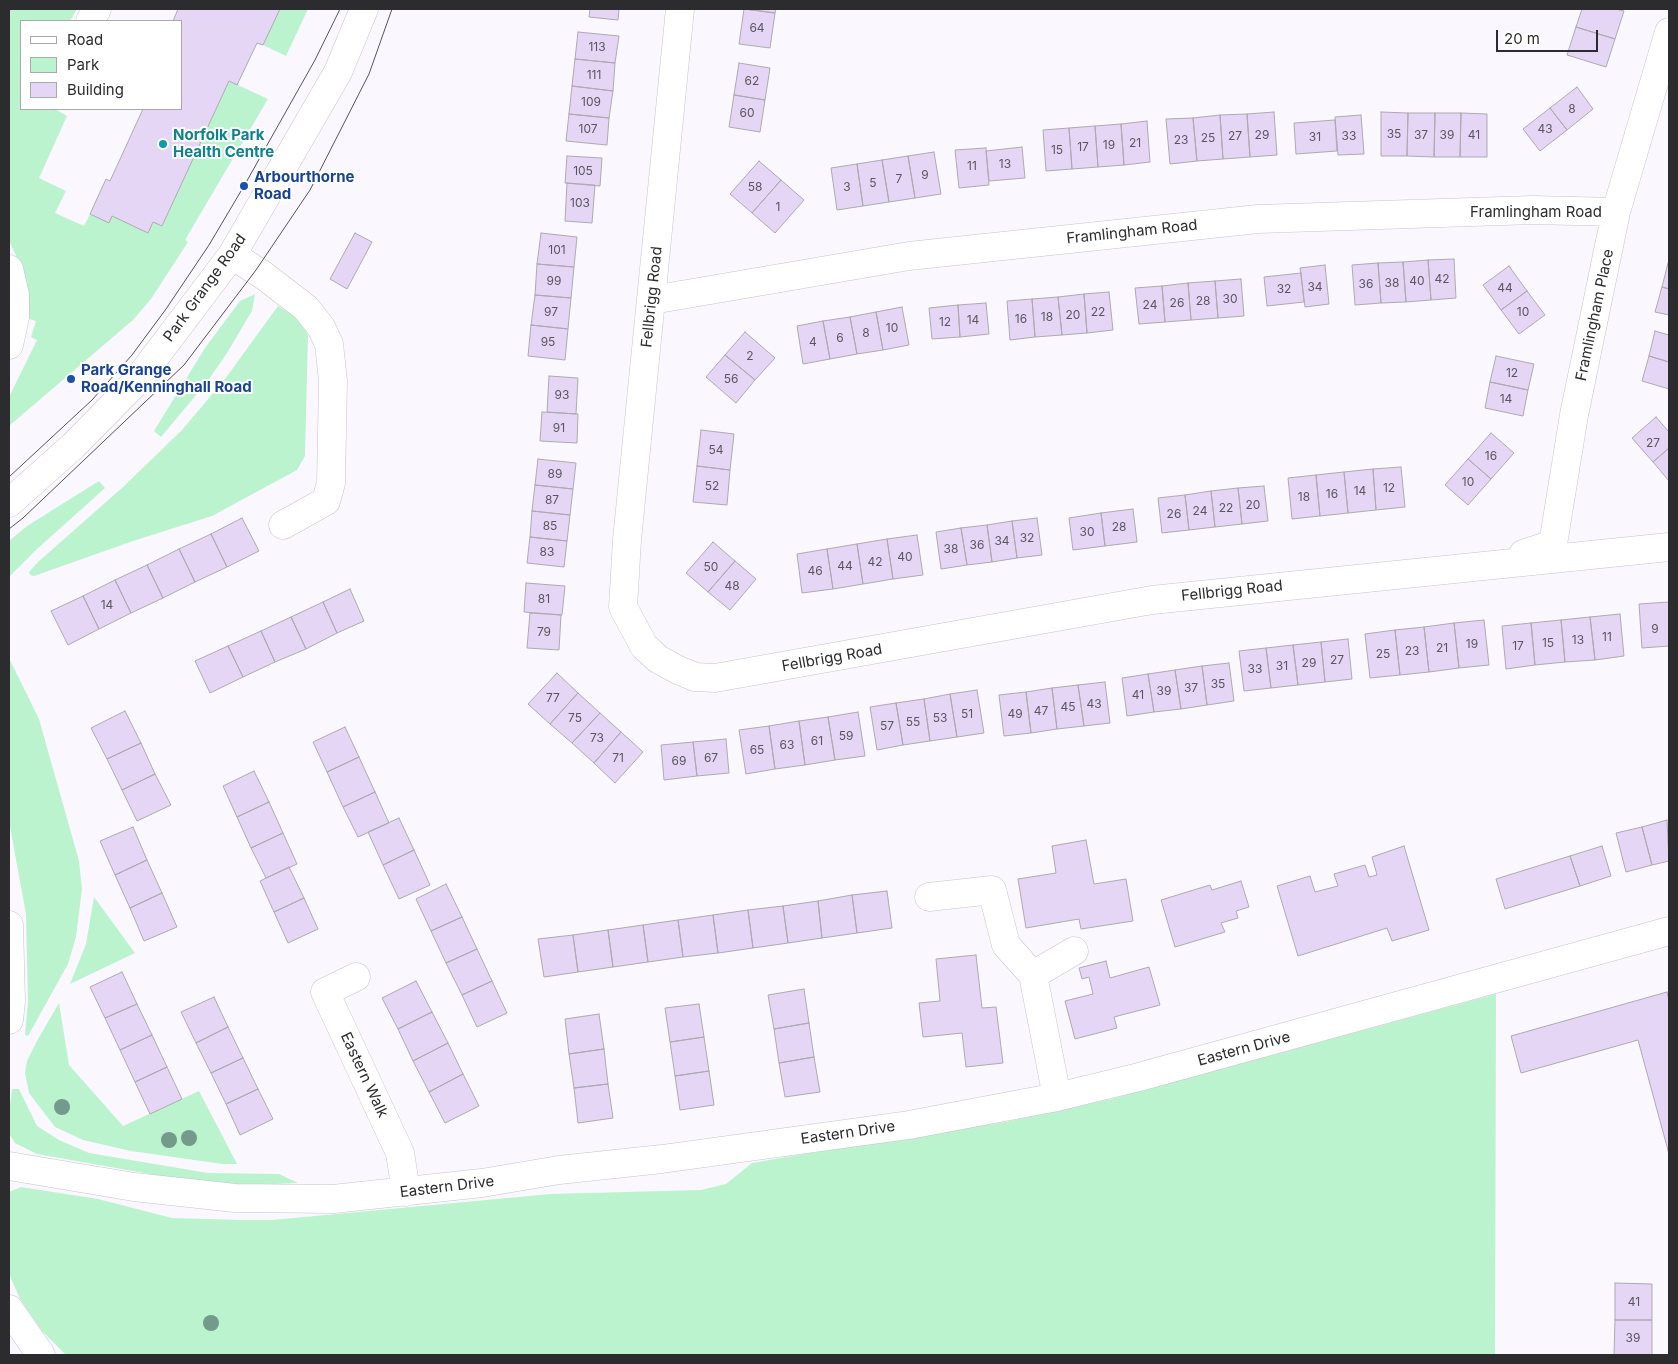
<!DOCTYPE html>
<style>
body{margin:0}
#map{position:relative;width:1678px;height:1364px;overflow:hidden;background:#fbf7fe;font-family:Inter,sans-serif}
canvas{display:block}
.frame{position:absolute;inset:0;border:10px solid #2c2b2e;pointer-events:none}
.legend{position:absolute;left:20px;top:20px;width:162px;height:90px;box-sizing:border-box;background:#fff;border:1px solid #abaaab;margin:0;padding:6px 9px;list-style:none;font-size:15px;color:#2c2b2e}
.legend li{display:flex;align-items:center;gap:10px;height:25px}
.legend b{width:25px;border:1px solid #abaaab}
.scale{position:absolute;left:1496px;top:30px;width:102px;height:22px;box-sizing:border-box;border:2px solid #2c2b2e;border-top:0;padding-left:6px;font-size:15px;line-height:18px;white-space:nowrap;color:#2c2b2e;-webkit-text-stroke:4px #fff;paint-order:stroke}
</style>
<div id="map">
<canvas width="1678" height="1364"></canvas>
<div class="frame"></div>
<ul class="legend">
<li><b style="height:6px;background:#fff"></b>Road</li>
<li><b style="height:14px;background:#bbf3cf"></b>Park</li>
<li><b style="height:14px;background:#e5d6f6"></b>Building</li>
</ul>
<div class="scale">20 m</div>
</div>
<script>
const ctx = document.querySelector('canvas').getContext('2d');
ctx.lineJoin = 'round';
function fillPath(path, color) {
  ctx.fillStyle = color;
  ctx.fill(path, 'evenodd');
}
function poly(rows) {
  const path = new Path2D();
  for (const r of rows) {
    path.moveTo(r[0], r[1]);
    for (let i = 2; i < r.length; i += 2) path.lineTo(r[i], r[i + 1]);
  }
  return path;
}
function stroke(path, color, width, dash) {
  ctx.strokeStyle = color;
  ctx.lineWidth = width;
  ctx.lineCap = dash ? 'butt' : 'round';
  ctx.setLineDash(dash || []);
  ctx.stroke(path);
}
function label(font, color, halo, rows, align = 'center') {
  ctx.font = font + ' Inter,sans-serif';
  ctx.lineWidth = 4;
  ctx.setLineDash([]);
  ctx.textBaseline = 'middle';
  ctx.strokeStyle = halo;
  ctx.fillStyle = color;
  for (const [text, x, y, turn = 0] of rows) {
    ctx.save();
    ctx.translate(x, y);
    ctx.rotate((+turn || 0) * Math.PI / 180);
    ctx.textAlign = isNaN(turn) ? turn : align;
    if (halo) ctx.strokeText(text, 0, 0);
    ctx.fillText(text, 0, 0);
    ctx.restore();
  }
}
const green = poly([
 [9,9,77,9,70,21,21,21,21,109,55,109,67,116,39,178,66,191,55,213,84,226,90,214,109,223,112,216,148,233,153,222,162,226,229,81,268,99,185,240,188,242,151,299,133,320,9,426,9,397,37,340,31,337,36,321,26,318,20,264,9,241],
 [280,9,308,9,286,56,263,45],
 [255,294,252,311,227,353,207,382,161,437,154,431,205,348,240,301],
 [278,306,297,318,308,335,305,456,297,470,212,516,133,541,34,576,30,575,29,572,38,562,123,487,182,430,225,379],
 [99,481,105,488,36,550,9,577,9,541,27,526],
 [9,658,39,719,79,861,82,889,76,937,68,964,28,1036,25,1035,28,1002,26,914,9,821],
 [94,897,135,953,70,984,86,944],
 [1496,994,1495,1355,66,1355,42,1331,20,1299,9,1274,9,1192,21,1187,98,1199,172,1218,242,1220,272,1220,551,1194,701,1190,726,1184,752,1163,902,1137,1005,1122,1111,1099],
 [59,1003,69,1065,123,1126,199,1091,237,1164,222,1164,131,1151,83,1140,55,1127,29,1093,25,1073,27,1061,38,1039],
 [12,1089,19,1089,37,1126,59,1140,89,1153,208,1173,279,1174,298,1183,230,1186,189,1181,37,1154,15,1143,10,1135,9,1115]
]);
const building = poly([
 [178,9,280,9,263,45,257,43,237,85,229,81,162,226,153,222,148,233,112,216,109,223,90,214,106,179,110,181,143,109,181,109,181,21,173,21,178,9],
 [590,9,619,9,618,20,589,17,590,9],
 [744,9,775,13,770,48,739,44,744,9],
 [745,9,776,9,775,13,745,9],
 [1582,9,1616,9,1624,11,1615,39,1576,27,1582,9],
 [1576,27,1615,39,1606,67,1567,55,1576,27],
 [578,32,619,36,615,63,575,59,578,32],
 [575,59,615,63,613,91,572,86,575,59],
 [739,63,770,68,765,100,734,95,739,63],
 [572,86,613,91,609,118,569,114,572,86],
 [1577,87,1593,109,1567,130,1550,108,1577,87],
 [734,95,765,100,760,132,729,127,734,95],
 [1550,108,1567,130,1540,151,1523,129,1550,108],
 [1274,112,1277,155,1250,157,1247,114,1274,112],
 [1381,112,1408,113,1407,156,1381,156,1381,112],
 [1408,113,1435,113,1434,157,1407,156,1408,113],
 [1435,113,1461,113,1460,157,1434,157,1435,113],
 [1461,113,1487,114,1487,157,1460,157,1461,113],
 [569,114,609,118,607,145,566,141,569,114],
 [1247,114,1250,157,1223,159,1220,115,1247,114],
 [1220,115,1223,159,1197,161,1193,118,1220,115],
 [1361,115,1364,154,1338,155,1335,117,1361,115],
 [1193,118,1197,161,1170,164,1166,119,1193,118],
 [1335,120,1337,151,1296,154,1294,123,1335,120],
 [1147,121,1150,162,1124,165,1121,124,1147,121],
 [1121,124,1124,165,1098,167,1095,126,1121,124],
 [1095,126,1098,167,1072,169,1069,128,1095,126],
 [1069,128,1072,169,1046,171,1043,130,1069,128],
 [1022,147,1025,178,989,181,986,151,1022,147],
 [986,148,989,185,959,188,955,150,986,148],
 [934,152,941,194,915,198,908,156,934,152],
 [567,156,602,158,600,186,565,183,567,156],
 [908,156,915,198,889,202,882,160,908,156],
 [882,160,889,202,863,206,857,164,882,160],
 [759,161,781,180,752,213,730,194,759,161],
 [857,164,863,206,837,210,831,168,857,164],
 [781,180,804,200,775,233,752,213,781,180],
 [567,183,595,185,592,223,565,221,567,183],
 [355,233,372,242,347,289,330,279,355,233],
 [541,233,577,237,574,267,537,264,541,233],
 [1454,259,1456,298,1431,300,1428,260,1454,259],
 [1428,260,1431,300,1406,302,1403,262,1428,260],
 [1403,262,1406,302,1381,303,1378,263,1403,262],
 [1378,263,1381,303,1355,305,1352,265,1378,263],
 [1668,263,1669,263,1669,289,1662,287,1668,263],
 [537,264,574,267,571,298,535,295,537,264],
 [1325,265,1329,304,1305,307,1300,268,1325,265],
 [1509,266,1527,291,1501,310,1483,285,1509,266],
 [1301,273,1304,302,1267,306,1264,277,1301,273],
 [1241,279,1244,316,1218,318,1215,281,1241,279],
 [1215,281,1218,318,1191,320,1188,283,1215,281],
 [1188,283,1191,320,1165,322,1162,286,1188,283],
 [1162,286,1165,322,1139,324,1135,288,1162,286],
 [1662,287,1669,289,1669,315,1655,312,1662,287],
 [1527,291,1545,315,1519,334,1501,310,1527,291],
 [1109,292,1113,330,1087,333,1084,294,1109,292],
 [1084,294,1087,333,1062,335,1058,297,1084,294],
 [535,295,571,298,568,329,531,325,535,295],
 [1058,297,1062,335,1035,337,1032,299,1058,297],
 [1032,299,1035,337,1010,340,1007,301,1032,299],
 [986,303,989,334,960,337,958,305,986,303],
 [958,305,960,337,932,339,929,308,958,305],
 [902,307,909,345,883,350,876,312,902,307],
 [876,312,883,350,857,354,850,317,876,312],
 [850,317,857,354,830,359,823,321,850,317],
 [823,321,830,359,803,364,797,326,823,321],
 [531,325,568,329,565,360,528,356,531,325],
 [1655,331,1669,335,1669,362,1649,356,1655,331],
 [745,332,775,358,755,380,725,355,745,332],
 [725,355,755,380,736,403,706,377,725,355],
 [1496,356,1534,364,1528,390,1490,382,1496,356],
 [1649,356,1669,362,1669,389,1642,381,1649,356],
 [549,376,578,378,576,414,547,412,549,376],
 [1490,382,1528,390,1523,416,1485,408,1490,382],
 [542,412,578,414,577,443,540,441,542,412],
 [1656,417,1669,432,1669,448,1653,462,1632,438,1656,417],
 [701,430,734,434,730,470,697,466,701,430],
 [1491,433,1514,453,1491,479,1468,459,1491,433],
 [1669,448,1669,481,1653,462,1669,448],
 [538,459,576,463,573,489,535,485,538,459],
 [1468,459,1491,479,1468,505,1445,485,1468,459],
 [697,466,730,470,727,505,693,502,697,466],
 [1401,467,1405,507,1376,510,1373,469,1401,467],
 [1373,469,1376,510,1348,513,1344,472,1373,469],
 [1344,472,1348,513,1320,516,1316,475,1344,472],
 [1316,475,1320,516,1292,519,1288,478,1316,475],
 [535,485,573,489,570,515,532,511,535,485],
 [1264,486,1268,521,1242,524,1238,488,1264,486],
 [1238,488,1242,524,1215,527,1211,491,1238,488],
 [1211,491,1215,527,1189,530,1185,495,1211,491],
 [1185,495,1189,530,1162,533,1158,498,1185,495],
 [1133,509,1137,542,1105,546,1101,513,1133,509],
 [532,511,570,515,567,541,530,537,532,511],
 [1101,513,1105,546,1073,550,1069,518,1101,513],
 [242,518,259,551,227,567,211,534,242,518],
 [1037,518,1042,555,1017,558,1012,521,1037,518],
 [1012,521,1017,558,992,562,987,525,1012,521],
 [987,525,992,562,967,565,961,528,987,525],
 [961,528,967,565,941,569,936,532,961,528],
 [211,534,227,567,195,582,179,549,211,534],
 [917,535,923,575,893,579,887,539,917,535],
 [530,537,567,541,564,567,527,563,530,537],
 [887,539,893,579,863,584,857,544,887,539],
 [713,542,735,561,708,592,686,573,713,542],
 [857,544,863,584,833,589,827,549,857,544],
 [179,549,195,582,163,598,147,565,179,549],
 [827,549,833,589,802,593,797,554,827,549],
 [735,561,756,579,730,610,708,592,735,561],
 [147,565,163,598,131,613,115,580,147,565],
 [115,580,131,613,99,629,83,596,115,580],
 [526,583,565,586,562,615,524,612,526,583],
 [350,589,364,621,337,633,323,602,350,589],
 [83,596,99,629,68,645,51,611,83,596],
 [323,602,337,633,306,649,291,617,323,602],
 [1669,602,1669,646,1642,648,1639,604,1669,602],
 [530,613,561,615,559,650,527,648,530,613],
 [1620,614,1624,656,1595,660,1590,617,1620,614],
 [291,617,306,649,275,662,261,631,291,617],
 [1590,617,1595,660,1565,662,1561,620,1590,617],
 [1484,620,1489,665,1459,668,1454,623,1484,620],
 [1561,620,1565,662,1535,665,1531,623,1561,620],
 [1454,623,1459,668,1429,672,1424,627,1454,623],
 [1531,623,1535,665,1506,669,1502,626,1531,623],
 [1424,627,1429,672,1400,675,1395,630,1424,627],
 [1395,630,1400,675,1370,678,1365,634,1395,630],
 [261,631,275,662,243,677,228,646,261,631],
 [1348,639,1352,679,1325,682,1321,642,1348,639],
 [1321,642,1325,682,1298,685,1293,645,1321,642],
 [1293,645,1298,685,1271,688,1266,648,1293,645],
 [228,646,243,677,210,693,195,661,228,646],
 [1266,648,1271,688,1244,691,1239,651,1266,648],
 [1229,663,1234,701,1207,705,1202,666,1229,663],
 [1202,666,1207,705,1181,709,1175,670,1202,666],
 [1175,670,1181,709,1154,712,1148,674,1175,670],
 [557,673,578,693,550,724,528,704,557,673],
 [1148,674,1154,712,1127,716,1122,678,1148,674],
 [1105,682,1110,723,1084,726,1078,685,1105,682],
 [1078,685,1084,726,1057,729,1052,688,1078,685],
 [1052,688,1057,729,1031,733,1026,692,1052,688],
 [977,690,984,733,957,737,950,694,977,690],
 [1026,692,1031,733,1004,736,999,695,1026,692],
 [578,693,600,713,572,743,550,724,578,693],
 [950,694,957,737,930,741,924,699,950,694],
 [924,699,930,741,903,745,896,703,924,699],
 [896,703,903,745,877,750,870,707,896,703],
 [125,711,141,743,107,759,91,728,125,711],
 [858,712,865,756,835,760,828,717,858,712],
 [600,713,621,732,594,763,572,743,600,713],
 [828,717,835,760,805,765,799,721,828,717],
 [799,721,805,765,775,769,769,726,799,721],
 [769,726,775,769,746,774,739,730,769,726],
 [345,727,359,757,327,772,313,742,345,727],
 [621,732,643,752,615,783,594,763,621,732],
 [726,739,729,773,697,776,693,742,726,739],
 [693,742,697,776,664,780,661,745,693,742],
 [141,743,155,774,122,790,107,759,141,743],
 [359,757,375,792,343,807,327,772,359,757],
 [254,771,269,802,237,817,223,786,254,771],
 [155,774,171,805,137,821,122,790,155,774],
 [375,792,389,823,358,837,343,807,375,792],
 [269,802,283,833,251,848,237,817,269,802],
 [399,818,414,850,383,865,368,832,399,818],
 [1667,820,1669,861,1652,865,1642,827,1667,820],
 [133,827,147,860,115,875,100,841,133,827],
 [1642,827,1652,865,1626,872,1616,833,1642,827],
 [283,833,297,864,266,878,251,848,283,833],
 [1086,840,1094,884,1126,879,1133,921,1081,929,1079,919,1026,928,1018,879,1056,873,1052,846,1086,840],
 [1404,846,1429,930,1392,941,1387,928,1298,956,1277,886,1310,876,1315,892,1338,886,1334,874,1365,865,1369,877,1377,875,1372,857,1404,846],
 [1602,846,1611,876,1580,886,1570,856,1602,846],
 [414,850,430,885,399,899,383,865,414,850],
 [1570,856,1580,886,1505,909,1496,879,1570,856],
 [147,860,162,893,130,908,115,875,147,860],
 [289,867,304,898,274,912,260,881,289,867],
 [1241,881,1249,907,1236,911,1238,918,1221,923,1225,932,1175,947,1161,900,1210,885,1212,890,1241,881],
 [446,884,462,917,431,931,416,899,446,884],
 [887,891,892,928,857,933,852,895,887,891],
 [162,893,177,927,144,941,130,908,162,893],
 [852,895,857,933,822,938,818,901,852,895],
 [304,898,318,929,288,943,274,912,304,898],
 [818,901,822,938,788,943,783,906,818,901],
 [783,906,788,943,753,948,748,910,783,906],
 [748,910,753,948,718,953,713,915,748,910],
 [713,915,718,953,683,957,678,920,713,915],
 [462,917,477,949,446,963,431,931,462,917],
 [678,920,683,957,648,962,643,925,678,920],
 [643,925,648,962,613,967,608,930,643,925],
 [608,930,613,967,578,972,573,935,608,930],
 [573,935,578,972,544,977,538,939,573,935],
 [477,949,492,981,462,995,446,963,477,949],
 [976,955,982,1008,996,1007,1003,1063,966,1067,962,1033,923,1037,919,1003,940,1001,936,959,976,955],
 [1106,961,1110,978,1149,967,1160,1005,1114,1017,1117,1028,1075,1039,1065,1001,1093,994,1089,977,1082,979,1079,968,1106,961],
 [122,972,137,1004,105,1018,90,987,122,972],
 [416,981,432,1012,398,1029,382,998,416,981],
 [492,981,507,1013,477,1027,462,995,492,981],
 [804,989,809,1023,774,1029,768,995,804,989],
 [1667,992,1669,1000,1669,1154,1638,1040,1521,1073,1511,1036,1667,992],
 [214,997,228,1027,196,1043,181,1012,214,997],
 [137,1004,152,1035,120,1050,105,1018,137,1004],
 [699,1004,704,1037,670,1042,665,1008,699,1004],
 [432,1012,448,1043,413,1061,398,1029,432,1012],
 [599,1014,604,1049,569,1054,565,1019,599,1014],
 [809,1023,814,1057,779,1063,774,1029,809,1023],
 [228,1027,243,1058,211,1073,196,1043,228,1027],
 [152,1035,167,1067,135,1082,120,1050,152,1035],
 [704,1037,709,1071,675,1076,670,1042,704,1037],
 [448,1043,463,1074,429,1092,413,1061,448,1043],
 [604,1049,608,1084,574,1088,569,1054,604,1049],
 [814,1057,820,1092,785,1097,779,1063,814,1057],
 [243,1058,258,1089,226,1104,211,1073,243,1058],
 [167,1067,182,1099,150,1114,135,1082,167,1067],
 [709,1071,714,1105,680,1110,675,1076,709,1071],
 [463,1074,479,1106,445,1123,429,1092,463,1074],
 [608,1084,613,1118,578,1123,574,1088,608,1084],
 [258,1089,273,1119,240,1135,226,1104,258,1089],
 [1615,1283,1652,1284,1652,1320,1615,1320,1615,1283],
 [1615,1320,1652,1320,1652,1355,1614,1355,1615,1320]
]);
const minor = poly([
 [680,9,627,540,623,607,644,646,658,659,678,670,695,677,715,678,1152,600,1669,547],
 [90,21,97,9],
 [232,255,263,275,306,308,321,327,329,344,333,381,331,483,326,501,283,525],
 [9,269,15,295,15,317,9,345],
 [652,300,909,256,1258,219,1533,210,1616,212],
 [9,503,73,446,136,382,232,255,338,72,364,9],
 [1523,554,1553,544,1574,415,1616,212,1669,32],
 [929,897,992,890,1006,945,1033,975,1057,1097],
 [9,925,11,1001,9,1020],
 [1033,975,1074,951],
 [356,977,325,992,400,1153,406,1192],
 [9,1166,134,1187,235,1198,333,1199,482,1183,559,1170,662,1159,909,1125,1057,1097,1139,1077,1669,931],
 [9,1309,41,1355]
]);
const tram = poly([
 [9,477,92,400,132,355,166,309,209,245,244,186,315,60,340,9],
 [9,529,23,518,184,365,256,270,310,190,369,74,392,9]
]);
const trees = [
 [62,1107],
 [189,1138],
 [169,1140],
 [211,1323]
];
const markers = [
 [163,144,5,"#0f9aa8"],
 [244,186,5,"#1a4fb4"],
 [71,379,5,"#1a4fb4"]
];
const numberNames = [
 ["64",757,28],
 ["113",597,47],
 ["111",594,75],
 ["62",752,81],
 ["109",591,102],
 ["8",1572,109],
 ["60",747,113],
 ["107",588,129],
 ["43",1545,129],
 ["35",1394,134],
 ["29",1262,135],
 ["37",1421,135],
 ["39",1447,135],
 ["41",1474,135],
 ["27",1235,136],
 ["33",1349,136],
 ["31",1315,137],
 ["25",1208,138],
 ["23",1181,140],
 ["21",1135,143],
 ["19",1109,145],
 ["17",1083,147],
 ["15",1057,150],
 ["13",1005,164],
 ["11",972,166],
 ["105",583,171],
 ["9",925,175],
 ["7",899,179],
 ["5",873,183],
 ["58",755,187],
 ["3",847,187],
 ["103",580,203],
 ["1",778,207],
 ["101",557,250],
 ["42",1442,279],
 ["99",554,281],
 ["40",1417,281],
 ["38",1392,283],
 ["36",1366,284],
 ["34",1315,287],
 ["44",1505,288],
 ["32",1284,289],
 ["30",1230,299],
 ["28",1203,301],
 ["26",1177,303],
 ["24",1150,305],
 ["97",551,312],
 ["22",1098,312],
 ["10",1523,312],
 ["20",1073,315],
 ["18",1047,317],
 ["16",1021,319],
 ["14",973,320],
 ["12",945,322],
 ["10",892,328],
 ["8",866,333],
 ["6",840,338],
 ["95",548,342],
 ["4",813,342],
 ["2",750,356],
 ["12",1512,373],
 ["56",731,379],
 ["93",562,395],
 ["14",1506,399],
 ["91",559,428],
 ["27",1653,443],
 ["54",716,450],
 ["16",1491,456],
 ["89",555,474],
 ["10",1468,482],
 ["52",712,486],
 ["12",1389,488],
 ["14",1360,491],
 ["16",1332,494],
 ["18",1304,497],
 ["87",552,500],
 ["20",1253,505],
 ["22",1226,508],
 ["24",1200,511],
 ["26",1174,514],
 ["85",550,526],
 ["28",1119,527],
 ["30",1087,532],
 ["32",1027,538],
 ["34",1002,541],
 ["36",977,545],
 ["38",951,549],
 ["83",547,552],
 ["40",905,557],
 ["42",875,562],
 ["44",845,566],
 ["50",711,567],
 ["46",815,571],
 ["48",732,586],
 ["81",544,599],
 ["14",107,605],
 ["9",1655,629],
 ["79",544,632],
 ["11",1607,637],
 ["13",1578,640],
 ["15",1548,643],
 ["19",1472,644],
 ["17",1518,646],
 ["21",1442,648],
 ["23",1412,651],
 ["25",1383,654],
 ["27",1337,660],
 ["29",1309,663],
 ["31",1282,666],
 ["33",1255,669],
 ["35",1218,684],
 ["37",1191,688],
 ["39",1164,691],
 ["41",1138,695],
 ["77",553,698],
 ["43",1094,704],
 ["45",1068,707],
 ["47",1041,711],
 ["51",967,714],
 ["49",1015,714],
 ["75",575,718],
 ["53",940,718],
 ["55",913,722],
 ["57",887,726],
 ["59",846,736],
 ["73",597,738],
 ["61",817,741],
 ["63",787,745],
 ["65",757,750],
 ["71",618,758],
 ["67",711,758],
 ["69",679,761],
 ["41",1634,1302],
 ["39",1633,1338]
];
const cultureNames = [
 ["Norfolk Park",173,135],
 ["Health Centre",173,152]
];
const transitNames = [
 ["Arbourthorne",254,177],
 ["Road",254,194],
 ["Park Grange",81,370],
 ["Road/Kenninghall Road",81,387]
];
const streetNames = [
 ["Framlingham Road",1536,212],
 ["Framlingham Road",1132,232,-6],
 ["Park Grange Road",205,288,-54],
 ["Fellbrigg Road",652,297,-84],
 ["Framlingham Place",1595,315,-78],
 ["Fellbrigg Road",1232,591,-6],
 ["Fellbrigg Road",832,658,-10],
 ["Eastern Drive",1244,1049,-15],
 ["Eastern Walk",364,1075,65],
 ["Eastern Drive",848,1133,-8],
 ["Eastern Drive",447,1187,-7]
];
fillPath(green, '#bbf3cf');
fillPath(building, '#e5d6f6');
stroke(building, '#ada9b1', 1);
stroke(minor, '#c7c3cb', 29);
stroke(minor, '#fff', 28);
stroke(tram, '#565458', 1);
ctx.fillStyle = '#739a8a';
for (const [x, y] of trees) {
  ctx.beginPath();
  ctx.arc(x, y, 8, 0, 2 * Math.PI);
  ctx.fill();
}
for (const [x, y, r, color] of markers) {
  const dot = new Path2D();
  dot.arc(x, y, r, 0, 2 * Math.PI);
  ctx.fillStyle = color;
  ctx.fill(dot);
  stroke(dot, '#fff', 2);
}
label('12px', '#5a5660', null, numberNames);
label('bold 15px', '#0d838f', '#fff', cultureNames, 'left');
label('bold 15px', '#164399', '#fff', transitNames, 'left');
label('15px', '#2c2b2e', '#fff', streetNames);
</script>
